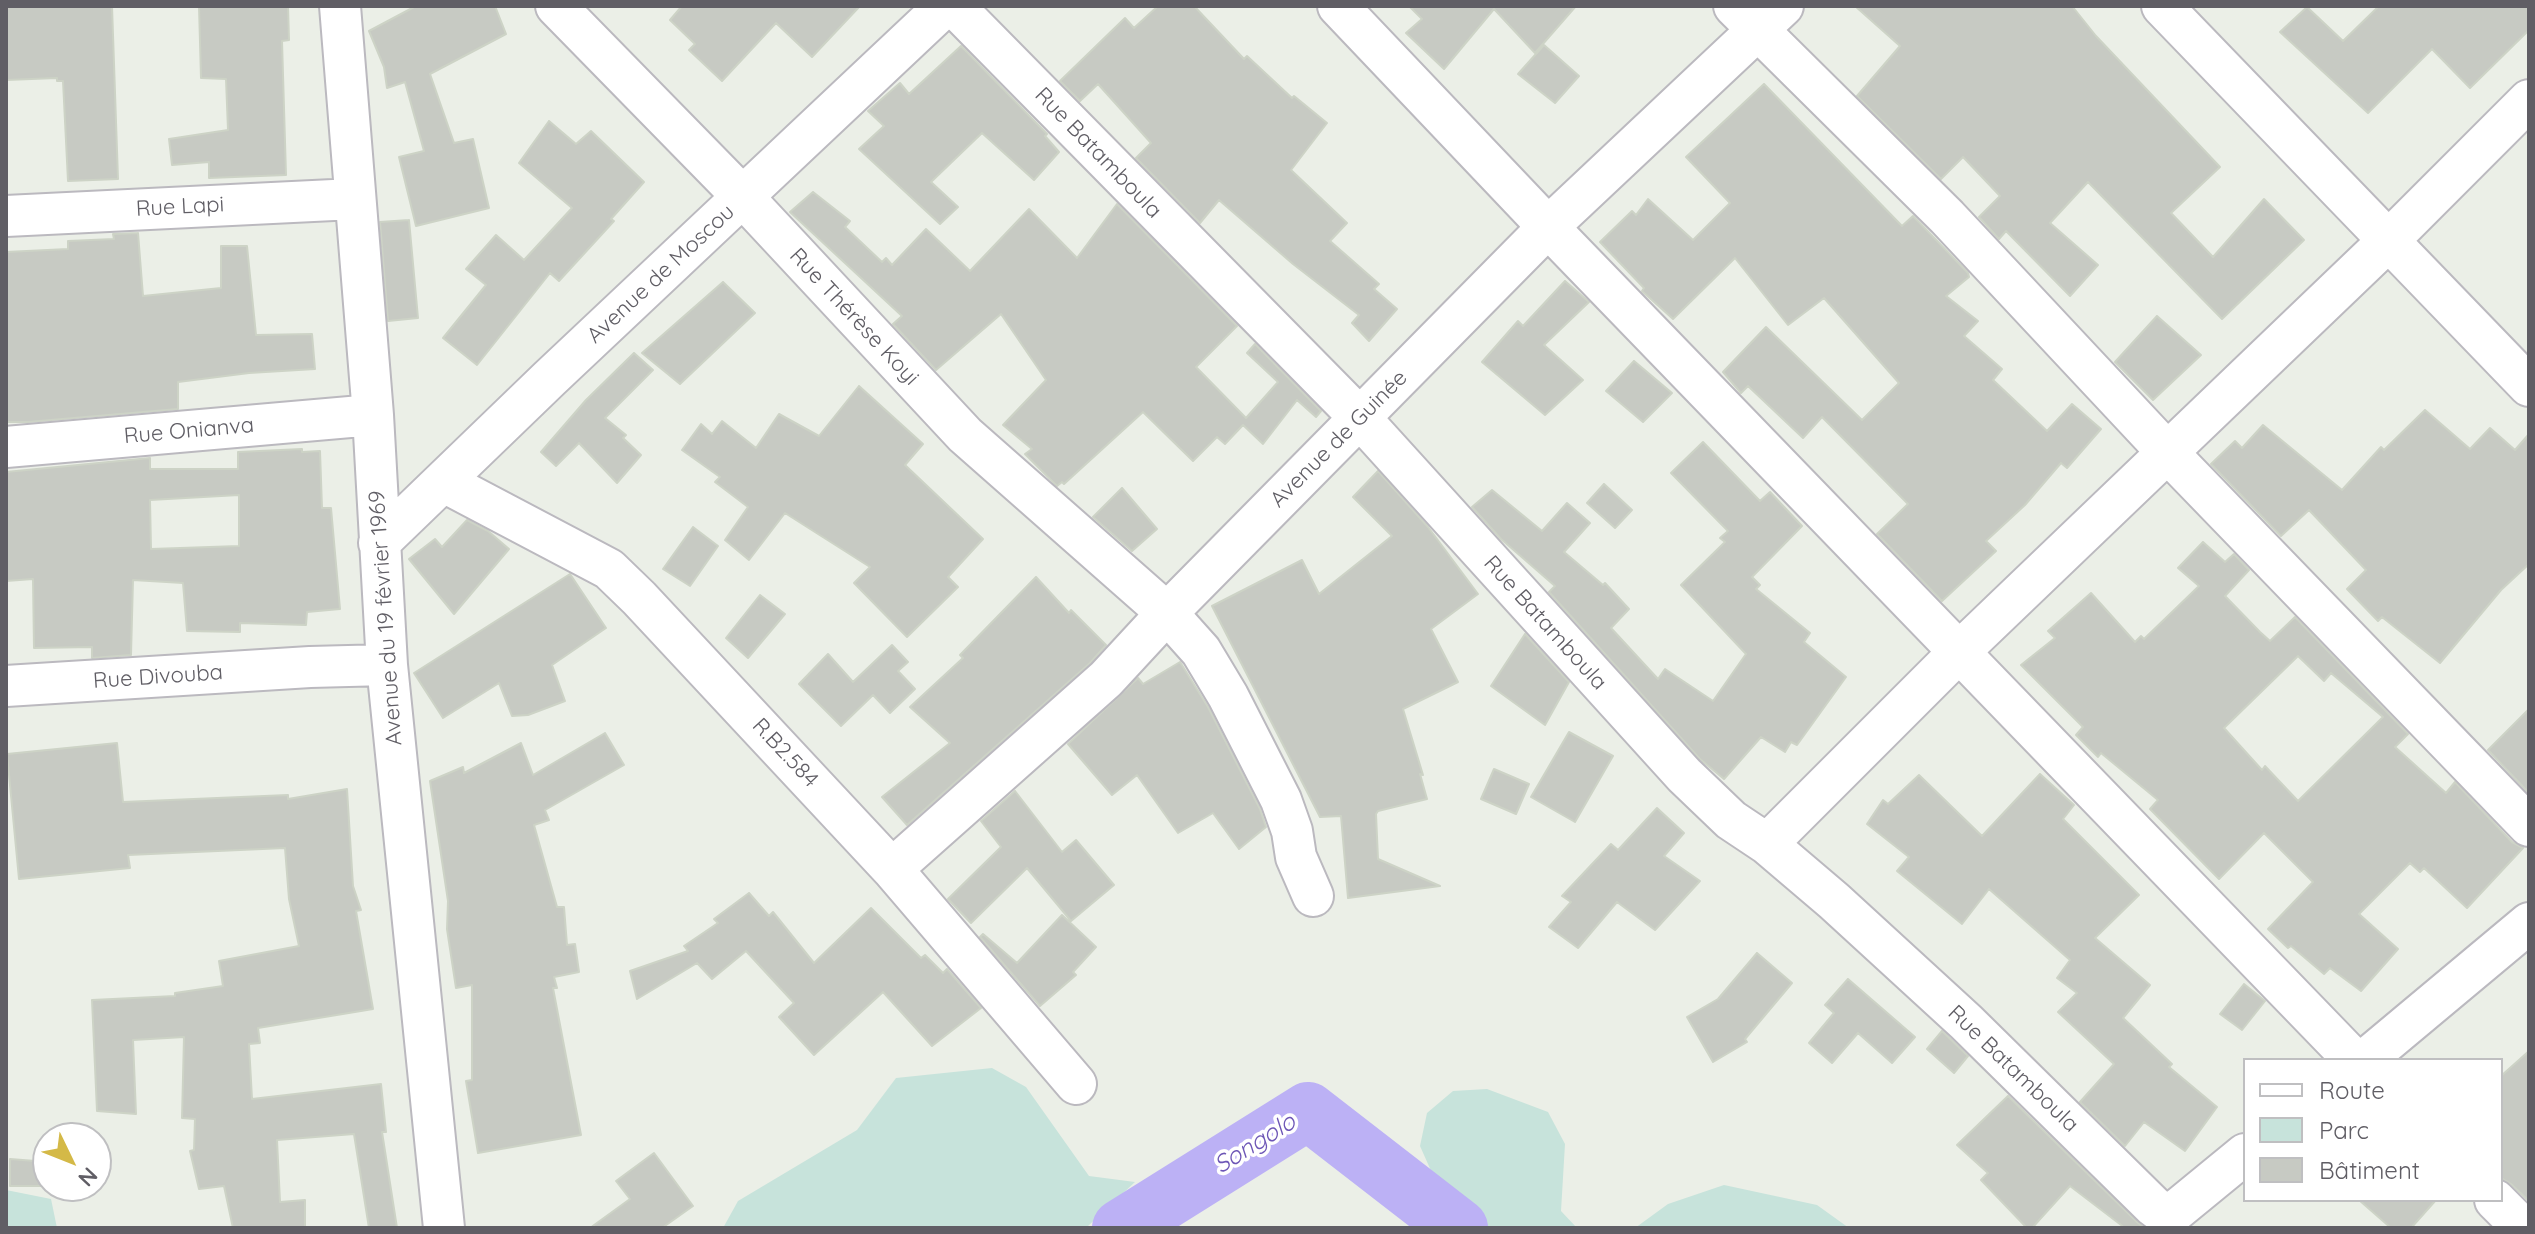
<!DOCTYPE html>
<meta charset="utf-8">
<style>
body{margin:0}
#map{position:relative;width:2535px;height:1234px;overflow:hidden;background:#ebefe7;font-family:Quicksand,sans-serif}
canvas{display:block}
.frame{position:absolute;inset:0;border:8px solid #605e65;pointer-events:none}
.legend{position:absolute;left:2243px;top:1058px;width:260px;height:144px;box-sizing:border-box;background:#fff;border:2px solid #bfbfc1;margin:0;padding:10px 14px;list-style:none;font-size:24px;color:#605e65}
.legend li{display:flex;align-items:center;gap:16px;height:40px}
.legend b{width:40px;border:2px solid #bfbfc1}
.north{position:absolute;left:32px;top:1122px;width:80px;height:80px;box-sizing:border-box;background:#fff;border:2px solid #bfbfc1;border-radius:50%;rotate:133deg;font-size:22px;font-weight:700;line-height:32px;text-align:center;color:#605e65}
.north::after{content:'';display:block;margin:auto;width:28px;height:36px;background:#d4b947;clip-path:polygon(50% 0,100% 100%,50% 72%,0 100%)}
</style>
<div id="map">
<canvas width="2535" height="1234"></canvas>
<div class="frame"></div>
<ul class="legend">
<li><b style="height:10px;background:#fff"></b>Route</li>
<li><b style="height:22px;background:#c7e3db"></b>Parc</li>
<li><b style="height:22px;background:#c7cac3"></b>Bâtiment</li>
</ul>
<div class="north">N</div>
</div>
<script>
const ctx = document.querySelector('canvas').getContext('2d');
ctx.lineJoin = 'round';
function fillPath(path, color) {
  ctx.fillStyle = color;
  ctx.fill(path, 'evenodd');
}
function poly(rows) {
  const path = new Path2D();
  for (const r of rows) {
    path.moveTo(r[0], r[1]);
    for (let i = 2; i < r.length; i += 2) path.lineTo(r[i], r[i + 1]);
  }
  return path;
}
function stroke(path, color, width, dash) {
  ctx.strokeStyle = color;
  ctx.lineWidth = width;
  ctx.lineCap = dash ? 'butt' : 'round';
  ctx.setLineDash(dash || []);
  ctx.stroke(path);
}
function label(font, color, halo, rows, align = 'center') {
  ctx.font = font + ' Quicksand,sans-serif';
  ctx.lineWidth = 7;
  ctx.setLineDash([]);
  ctx.textBaseline = 'middle';
  ctx.strokeStyle = halo;
  ctx.fillStyle = color;
  for (const [text, x, y, turn = 0] of rows) {
    ctx.save();
    ctx.translate(x, y);
    ctx.rotate((+turn || 0) * Math.PI / 180);
    ctx.textAlign = isNaN(turn) ? turn : align;
    if (halo) ctx.strokeText(text, 0, 0);
    ctx.fillText(text, 0, 0);
    ctx.restore();
  }
}
const green = poly([
 [992,1068,1026,1087,1089,1176,1135,1182,1088,1226,723,1228,738,1201,857,1130,896,1078],
 [1487,1089,1548,1112,1565,1144,1561,1211,1577,1228,1486,1228,1432,1173,1420,1146,1427,1113,1453,1091],
 [1724,1185,1817,1205,1849,1228,1635,1228,1668,1204],
 [6,1190,51,1199,57,1228,6,1228]
]);
const river = poly([
 [1121,1228,1308,1111,1459,1228]
]);
const building = poly([
 [6,6,112,6,118,179,68,181,63,81,57,81,57,78,6,80,6,6],
 [199,6,288,6,289,40,282,41,286,175,209,178,209,162,172,165,169,139,228,130,226,79,201,78,199,6],
 [416,6,495,6,506,34,430,74,454,143,473,139,489,208,416,226,399,157,424,151,405,82,387,88,384,67,369,31,416,6],
 [682,6,860,6,812,57,776,23,722,81,689,50,695,44,670,20,682,6],
 [1158,6,1194,6,1244,59,1247,56,1292,98,1294,96,1327,123,1291,170,1347,223,1330,241,1379,284,1374,289,1397,309,1369,341,1352,323,1359,315,1293,264,1219,200,1200,223,1136,158,1151,143,1098,84,1080,101,1060,81,1125,18,1134,28,1158,6],
 [1409,6,1576,6,1535,53,1494,9,1444,69,1406,33,1422,19,1409,6],
 [1855,6,2072,6,2096,36,2220,167,2171,213,2213,257,2264,199,2304,240,2222,319,2088,182,2050,223,2098,265,2070,296,2006,231,1999,239,1979,217,2000,196,1963,157,1941,179,1857,96,1900,46,1855,6],
 [2379,6,2529,6,2529,30,2470,88,2432,49,2368,113,2280,32,2307,7,2343,41,2379,6],
 [1544,45,1579,76,1555,103,1518,74,1544,45],
 [961,46,1047,134,1045,136,1059,152,1034,180,982,133,931,182,958,207,940,224,859,149,884,126,868,111,900,83,909,94,961,46],
 [1764,84,1902,226,1913,216,1968,273,1969,277,1946,296,1978,321,1964,336,2002,369,1993,380,2047,431,2072,404,2101,429,2067,468,2061,463,2025,505,1986,541,1996,551,1942,601,1877,534,1908,504,1822,417,1803,438,1748,386,1741,393,1723,372,1766,327,1862,420,1899,383,1824,298,1788,325,1735,258,1673,319,1642,291,1644,288,1600,242,1632,211,1636,215,1648,199,1693,240,1730,203,1686,157,1764,84],
 [549,121,576,144,591,131,644,182,611,219,614,221,559,281,550,273,477,365,443,338,486,285,466,269,496,235,524,260,572,208,519,163,549,121],
 [813,192,850,221,845,227,882,262,886,258,892,265,926,229,970,271,1029,209,1077,258,1117,204,1237,326,1196,367,1246,418,1278,382,1247,353,1255,344,1321,411,1316,417,1297,400,1263,444,1243,425,1225,444,1217,437,1193,461,1143,412,1064,484,1062,482,1057,486,1025,454,1032,449,1003,425,1046,380,1001,314,936,370,893,324,902,316,790,212,813,192],
 [409,220,418,318,388,321,380,222,409,220],
 [138,233,143,296,221,288,221,246,247,246,256,335,312,334,315,369,249,373,178,382,178,409,28,422,6,422,6,252,68,249,68,241,114,239,113,234,138,233],
 [1565,281,1589,302,1544,345,1583,380,1545,415,1482,362,1518,321,1523,326,1565,281],
 [723,282,755,313,680,384,642,353,723,282],
 [2157,316,2201,355,2153,400,2115,362,2157,316],
 [634,353,653,370,605,418,626,435,623,438,641,455,617,483,579,443,556,466,541,452,586,400,634,353],
 [1634,361,1672,393,1643,422,1606,391,1634,361],
 [859,386,923,444,905,465,983,539,948,577,958,587,907,637,854,583,870,567,785,513,749,560,725,540,748,507,715,482,720,477,682,450,701,424,712,434,722,421,756,448,779,414,819,436,859,386],
 [2425,410,2470,449,2490,428,2515,450,2529,434,2529,564,2501,590,2440,663,2382,617,2378,621,2347,589,2366,570,2309,510,2281,536,2211,464,2235,441,2242,448,2263,425,2342,490,2381,447,2384,450,2425,410],
 [1703,442,1760,501,1770,492,1802,526,1752,577,1760,585,1756,589,1810,633,1804,642,1846,677,1797,745,1791,742,1785,752,1761,737,1724,779,1700,759,1549,592,1555,586,1501,539,1472,507,1492,490,1542,531,1567,503,1590,523,1564,552,1603,585,1605,583,1629,609,1611,628,1658,679,1665,669,1713,701,1746,654,1681,585,1725,542,1720,538,1728,531,1671,473,1703,442],
 [302,449,302,452,320,451,322,508,331,508,340,609,307,612,306,625,240,623,240,632,187,631,183,583,133,580,131,655,92,658,92,647,34,648,33,579,6,581,6,472,150,458,150,469,238,469,238,452,302,449],
 [239,495,239,546,151,549,150,500,239,495],
 [1378,471,1428,527,1478,594,1431,629,1458,682,1403,709,1423,775,1420,774,1427,799,1378,811,1376,814,1378,859,1440,886,1348,898,1341,816,1320,817,1212,606,1302,560,1319,594,1392,536,1353,497,1378,471],
 [1604,484,1632,510,1615,528,1587,503,1604,484],
 [1122,488,1157,529,1132,551,1093,517,1122,488],
 [467,520,488,531,509,549,454,614,409,559,435,539,442,547,467,520],
 [693,527,718,546,690,586,663,569,693,527],
 [2203,542,2225,562,2234,554,2249,570,2225,596,2260,632,2270,641,2295,617,2408,734,2395,747,2446,793,2455,782,2512,842,2523,848,2467,908,2424,868,2420,872,2410,863,2359,914,2398,949,2361,991,2330,968,2324,974,2291,946,2288,948,2268,929,2313,882,2264,833,2219,879,2150,809,2158,800,2101,753,2098,757,2076,735,2083,727,2021,665,2055,638,2048,631,2091,593,2135,642,2141,636,2144,639,2199,586,2178,568,2203,542],
 [2298,656,2324,681,2331,673,2383,717,2298,801,2265,766,2262,770,2224,728,2298,656],
 [570,574,606,628,552,665,565,701,528,715,512,716,499,683,443,718,414,673,570,574],
 [1036,577,1069,613,1071,610,1106,645,1090,663,907,825,882,797,950,743,910,707,963,658,960,655,1036,577],
 [760,595,785,614,748,658,726,638,760,595],
 [1525,634,1569,682,1545,725,1491,686,1525,634],
 [892,645,908,662,898,671,915,689,890,713,873,695,841,726,799,684,828,654,853,682,892,645],
 [1180,662,1208,707,1260,809,1266,827,1239,849,1213,813,1178,833,1137,775,1112,795,1068,744,1138,678,1143,684,1180,662],
 [2529,709,2529,793,2488,750,2529,709],
 [1569,732,1613,756,1575,822,1531,797,1569,732],
 [605,733,624,765,545,810,549,820,534,825,557,907,564,907,567,945,575,944,579,972,554,977,557,988,553,988,581,1135,478,1153,466,1081,472,1080,472,985,456,988,447,929,448,901,430,781,463,767,464,773,521,743,533,775,605,733],
 [117,743,123,802,288,795,288,799,347,789,353,886,361,910,356,911,373,1009,258,1028,260,1043,249,1044,252,1099,381,1084,386,1132,382,1132,397,1228,369,1228,354,1134,277,1140,280,1202,305,1200,305,1228,233,1228,224,1186,199,1189,190,1151,194,1150,195,1119,182,1118,184,1037,133,1040,136,1114,97,1111,92,1000,175,996,175,993,223,986,219,961,299,946,289,899,285,848,128,855,130,868,19,879,7,754,117,743],
 [1494,769,1529,784,1516,814,1481,799,1494,769],
 [2040,774,2074,805,2063,819,2139,895,2095,938,2150,985,2123,1018,2172,1064,2169,1067,2217,1107,2185,1151,2144,1122,2125,1146,2080,1102,2114,1064,2058,1012,2077,993,2057,978,2070,960,1989,889,1962,924,1897,871,1909,857,1867,824,1883,800,1888,804,1919,775,1982,836,2040,774],
 [1015,791,1062,852,1076,840,1114,885,1071,921,1027,868,971,923,948,899,1001,847,981,821,1015,791],
 [1657,808,1684,833,1664,856,1700,881,1655,930,1617,902,1578,948,1549,927,1571,902,1562,896,1611,844,1618,850,1657,808],
 [749,893,769,916,773,912,814,963,871,908,921,958,925,955,943,973,947,969,981,1008,932,1046,883,992,814,1055,779,1017,794,1003,746,951,712,979,697,963,637,999,630,971,688,951,684,946,718,923,714,919,749,893],
 [1062,915,1096,947,1073,972,1076,975,1040,1006,980,937,983,934,1017,963,1062,915],
 [1757,953,1792,983,1745,1039,1747,1042,1713,1062,1687,1017,1718,999,1757,953],
 [1848,979,1915,1037,1892,1063,1858,1033,1832,1063,1809,1043,1834,1013,1825,1005,1848,979],
 [2244,984,2265,1001,2242,1030,2220,1014,2244,984],
 [1942,1031,1968,1056,1954,1073,1927,1049,1942,1031],
 [2529,1051,2529,1201,2511,1184,2501,1178,2501,1076,2529,1051],
 [2008,1096,2137,1222,2144,1228,2125,1228,2070,1186,2032,1228,2027,1228,1981,1180,1988,1173,1957,1145,2008,1096],
 [654,1153,693,1206,662,1228,590,1228,630,1199,616,1181,654,1153],
 [10,1159,48,1162,48,1186,10,1186,10,1159],
 [2359,1200,2436,1200,2411,1228,2391,1228,2359,1200]
]);
const minor = poly([
 [340,6,373,415,387,665,444,1228],
 [556,6,743,197,965,435,1167,613,1201,651,1228,696,1281,800,1292,831,1296,857,1313,896],
 [954,6,1361,419,1684,775,1731,820,1767,844,1834,901,1966,1022,2153,1206,2161,1212,2173,1213,2245,1154],
 [1338,6,1548,227,2354,1060],
 [1734,6,1947,217,2168,453,2529,826],
 [2162,6,2529,386],
 [6,216,354,199],
 [6,447,373,415],
 [444,482,609,569,639,598,892,869,1076,1084],
 [379,543,550,378,945,6],
 [6,686,310,667,387,665],
 [1767,844,1959,652,2388,241,2529,100],
 [892,869,1106,679,1167,613,1548,227,1783,6],
 [2365,1060,2529,923],
 [2495,1200,2523,1228]
]);
const streetNames = [
 ["Rue Batamboula",1098,153,46],
 ["Rue Lapi",180,207,-3],
 ["Avenue de Moscou",661,274,-43],
 ["Rue Thérèse Koyi",854,317,47],
 ["Rue Onianva",189,431,-5],
 ["Avenue de Guinée",1339,439,-45],
 ["Avenue du 19 février 1969",386,618,-94],
 ["Rue Batamboula",1545,623,48],
 ["Rue Divouba",158,677,-4],
 ["R.B2.584",785,753,47],
 ["Rue Batamboula",2013,1069,44]
];
const waterNames = [
 ["Songolo",1255,1144,-32]
];
fillPath(green, '#c7e3db');
stroke(river, '#bcb1f5', 58);
fillPath(building, '#c7cac3');
stroke(building, '#cdd3c6', 2);
stroke(minor, '#bbb9bf', 44);
stroke(minor, '#fff', 40);
label('22px', '#605e65', '#fff', streetNames);
label('italic 24px', '#6d56b6', '#fff', waterNames);
</script>
